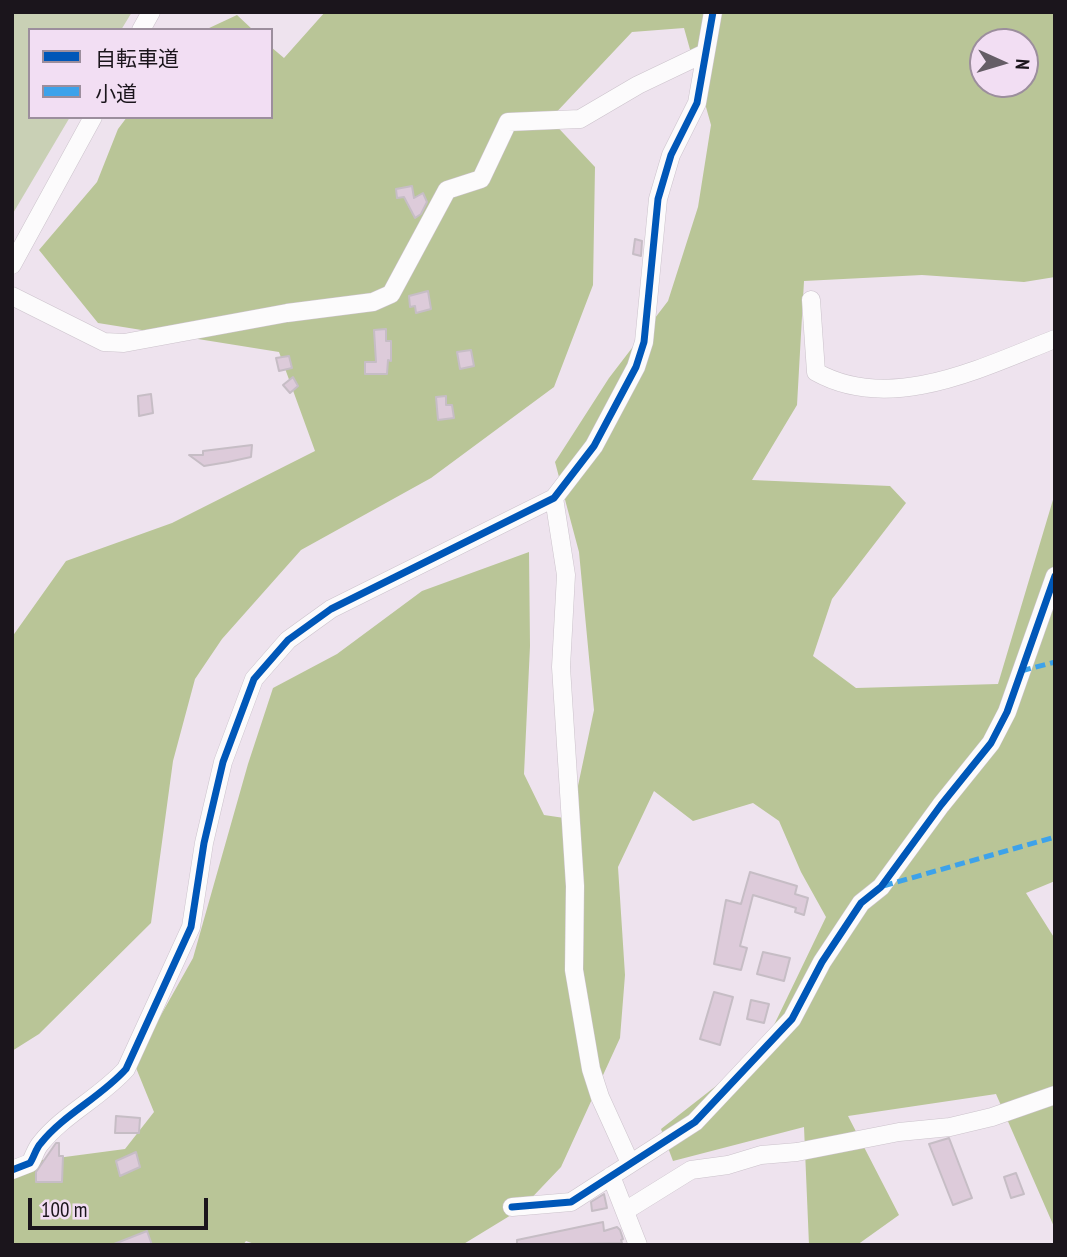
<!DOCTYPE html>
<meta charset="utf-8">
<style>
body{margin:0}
#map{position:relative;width:1067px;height:1257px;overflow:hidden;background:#eee3ee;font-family:"PT Sans Narrow","Noto Sans JP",sans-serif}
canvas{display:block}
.frame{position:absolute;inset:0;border:14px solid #1b151c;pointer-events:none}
.legend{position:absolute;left:28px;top:28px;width:245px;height:91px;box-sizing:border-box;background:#f2def3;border:2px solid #9c8e9d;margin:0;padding:9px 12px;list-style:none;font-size:21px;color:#1b151c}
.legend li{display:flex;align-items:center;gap:14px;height:35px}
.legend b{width:35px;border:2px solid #9c8e9d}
.north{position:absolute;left:969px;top:28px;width:70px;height:70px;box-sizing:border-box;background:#f2def3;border:2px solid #9c8e9d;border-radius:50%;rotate:94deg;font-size:19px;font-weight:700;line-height:28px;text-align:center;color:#1b151c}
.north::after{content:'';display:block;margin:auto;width:24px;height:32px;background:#655d66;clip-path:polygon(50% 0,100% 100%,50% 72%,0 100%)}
.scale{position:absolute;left:28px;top:1198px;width:180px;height:32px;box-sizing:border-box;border:4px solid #1b151c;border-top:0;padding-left:9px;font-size:21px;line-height:24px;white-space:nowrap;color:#1b151c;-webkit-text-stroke:5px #f2def3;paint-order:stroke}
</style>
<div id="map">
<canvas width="1067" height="1257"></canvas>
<div class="frame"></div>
<ul class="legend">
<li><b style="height:9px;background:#0057b8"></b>自転車道</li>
<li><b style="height:9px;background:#3da2ea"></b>小道</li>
</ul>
<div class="north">N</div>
<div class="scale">100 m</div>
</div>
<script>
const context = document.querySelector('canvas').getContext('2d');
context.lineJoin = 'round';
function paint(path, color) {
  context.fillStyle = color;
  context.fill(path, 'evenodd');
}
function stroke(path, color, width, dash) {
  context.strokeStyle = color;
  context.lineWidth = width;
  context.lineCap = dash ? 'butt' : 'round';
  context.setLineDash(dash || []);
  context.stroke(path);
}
paint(new Path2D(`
 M12,12H132L121,30H30V117H70L12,215Z`), '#c9d0b5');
paint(new Path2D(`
 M325,12H1055V277L1024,282L922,275L804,281L797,405L752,480L890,486L906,503L832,599L813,656L856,688L998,684L1055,493V881L1026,893L1055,939V1229L996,1094L848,1116L899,1215L857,1245H809L804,1127L673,1161L661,1129L762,1050L826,917L801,872L779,821L753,803L693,821L654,791L618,867L625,975L620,1038L561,1167L521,1209L462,1245H257L246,1241L243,1245H12V1173L42,1160L125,1149L154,1112L134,1063L193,958L248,764L273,688L337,654L422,591L529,552L530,646L524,774L544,815L571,819L594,710L579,552L555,462L609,378L668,301L698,207L711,125L684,28L632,32L550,119L595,167L593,285L554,387L431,478L301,550L222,639L195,679L173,761L151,923L39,1034L12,1051V637L66,561L172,523L315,451L279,352L98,323L39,250L97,182L118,129L127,117H271V47L284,58ZM983,42H1025V84H983Z
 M237,15L253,30H206L207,29Z`), '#b9c597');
const building = new Path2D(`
 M412,186L414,198L423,193L427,202L421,214L415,218L404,197L397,198L396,189Z
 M635,239L642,241L641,256L633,254Z
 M428,291L431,309L416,313L415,306L410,307L409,296Z
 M386,329V341H391V361L388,360L387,374H365V362H376L374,330Z
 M471,350L474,366L460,369L457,352Z
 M289,356L292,368L279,371L276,358Z
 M293,377L298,386L290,393L283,385Z
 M151,394L153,413L139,416L138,396Z
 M446,396V405H452L454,418L438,420L436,397Z
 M252,445L251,457L228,462L204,466L189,455H203V451Z
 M750,872L797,886L795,894L808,898L804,915L795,912L796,908L753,895L740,946L747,948L741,970L714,964L726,900L741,904Z
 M763,952L790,958L784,981L757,974Z
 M714,992L733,997L720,1045L700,1039Z
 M751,1000L769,1004L764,1023L747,1019Z
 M116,1116L140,1118L139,1133H115Z
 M949,1138L972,1198L953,1205L929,1144Z
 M56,1143H59V1156H63L62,1182H36V1172Z
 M136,1152L140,1167L120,1176L116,1161Z
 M1016,1173L1024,1194L1011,1198L1004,1177Z
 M604,1194L607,1208L592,1211L591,1202Z
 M603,1222L604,1231L617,1227L620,1230L623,1239L621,1240L622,1243L517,1245V1240Z
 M147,1231L152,1245H114V1244Z`);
paint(building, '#ddcbda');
stroke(building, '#c6bdc5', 2);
const minor = new Path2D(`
 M141,30L151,12
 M12,265L93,117
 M12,296L104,342L124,343L287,313L373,302L391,294L447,190L481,179L508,122L580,119L638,85L705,53
 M811,300L816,372C891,414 983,367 1055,339
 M554,498L566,575L561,667L575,886L574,970L591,1069L600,1097L630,1163
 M12,1170L30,1163C34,1157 36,1148 41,1143C63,1115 101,1097 126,1069L191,927L204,843L223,762L254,679L288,640L331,609L554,498L594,446L636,367L644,342L658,199L671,155L697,103L713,12
 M611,1176L638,1245
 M512,1207L571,1202L695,1122L792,1019L822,962L861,903L881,887L941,805L991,743L1007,712L1055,576
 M625,1211L691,1170L728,1165L761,1155L797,1152L899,1132L950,1127L992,1117L1055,1095`);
stroke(minor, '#cbc2cb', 19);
stroke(minor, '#fcfbfc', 18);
stroke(new Path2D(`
 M1021,671L1055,662
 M883,886L1055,837`), '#3da2ea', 5, [10, 5]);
stroke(new Path2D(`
 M12,1170L30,1163C34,1157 36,1148 41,1143C63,1115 101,1097 126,1069L191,927L204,843L223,762L254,679L288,640L331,609L554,498L594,446L636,367L644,342L658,199L671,155L697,103L713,12
 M512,1207L571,1202L695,1122L792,1019L822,962L861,903L881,887L941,805L991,743L1007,712L1055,576`), '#0057b8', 7);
</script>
